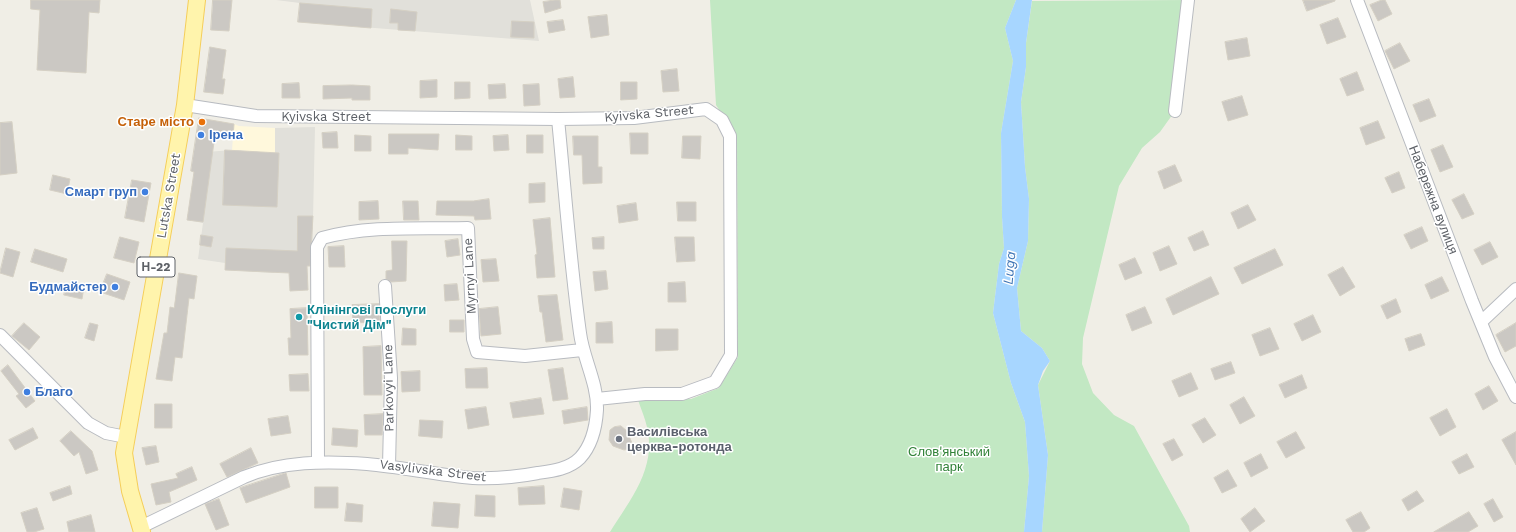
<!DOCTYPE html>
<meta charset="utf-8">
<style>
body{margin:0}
canvas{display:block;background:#f0eee6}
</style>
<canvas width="1516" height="532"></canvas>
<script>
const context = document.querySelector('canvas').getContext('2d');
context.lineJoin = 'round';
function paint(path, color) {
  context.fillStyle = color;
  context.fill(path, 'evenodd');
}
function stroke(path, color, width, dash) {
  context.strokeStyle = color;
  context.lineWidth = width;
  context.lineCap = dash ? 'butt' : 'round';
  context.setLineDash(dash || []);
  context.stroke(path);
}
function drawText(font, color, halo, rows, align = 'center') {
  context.font = font + ' "Work Sans",sans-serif';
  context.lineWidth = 3;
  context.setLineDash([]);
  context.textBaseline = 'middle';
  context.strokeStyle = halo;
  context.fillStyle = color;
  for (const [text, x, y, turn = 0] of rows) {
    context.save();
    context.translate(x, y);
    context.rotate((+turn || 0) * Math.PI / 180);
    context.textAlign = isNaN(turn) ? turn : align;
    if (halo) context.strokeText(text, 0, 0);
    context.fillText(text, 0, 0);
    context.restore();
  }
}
paint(new Path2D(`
 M234,124L239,126L275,128V153L232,150Z`), '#fff8dc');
paint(new Path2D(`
 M276,0H530L539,41L299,22L300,3Z
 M315,127L312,266L274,265V273L225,270V263L198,259L203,223L187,220L194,172L191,171L194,153L232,150L275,153V128Z`), '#e1e0da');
paint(new Path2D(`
 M710,0H1016L1005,28L1013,61L1001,133L1002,217L1004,248L999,264L993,313L1011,383L1025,422L1029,476L1024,532H610C630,500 657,468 647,427C645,418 641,409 638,400L691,399L719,388L738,357L737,137L716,105Z
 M1188,0L1175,111L1160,132L1142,148L1119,186L1083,338L1082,364L1093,393L1114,415L1134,426L1189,526L1190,532H1042L1048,455L1038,385L1050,361L1042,348L1021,331L1017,288L1028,241L1029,199L1025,167L1021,102L1026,67V43L1032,1Z`), '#c2e8c3');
paint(new Path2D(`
 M1016,0H1032L1026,43V67L1021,102L1025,167L1029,199L1028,241L1017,288L1021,331L1042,348L1050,361L1043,371L1038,385L1048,455L1042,532H1024L1029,476L1025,422L1011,383L993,313L999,264L1004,248L1002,217L1001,133L1013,61L1005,28Z`), '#a7d6ff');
const building = new Path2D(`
 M31,0H100L99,13L89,12L86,73L37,70L40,10L31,9Z
 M213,0H232L229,31L211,30Z
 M555,0H560L561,8L545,13L543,2Z
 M1303,0H1335V1L1307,11Z
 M1382,0H1385L1392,14L1378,21L1370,5Z
 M300,3L372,9L371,28L298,22Z
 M391,9L417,12L415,31L398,30V23H390Z
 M607,15L609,35L591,38L588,17Z
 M1338,18L1346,37L1327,44L1320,25Z
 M563,20L565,30L549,33L547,22Z
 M512,21L534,22V38L511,37Z
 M1247,38L1250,56L1228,60L1225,42Z
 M1400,43L1410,61L1394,69L1385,51Z
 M210,47L226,50L222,79H225L223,94L204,92Z
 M677,69L679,91L663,92L661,71Z
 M1357,72L1364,90L1347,96L1340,79Z
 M573,77L575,97L560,98L558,79Z
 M437,80V97L420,98V81Z
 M455,82H470V98L455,99Z
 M621,82H637V99L621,100Z
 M299,83L300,98H282V84Z
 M505,84L506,98L489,99L488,85Z
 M539,84L540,105L524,106L523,85Z
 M352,85L370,86V100H352V98L323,99V86Z
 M1242,96L1248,115L1228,121L1222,102Z
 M1429,99L1436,116L1420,122L1413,105Z
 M199,118L234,124L233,137L215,135L203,222L187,220L194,172L191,171Z
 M1378,121L1385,138L1366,145L1360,128Z
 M12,122L17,173L0,175V123Z
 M337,132L338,148H323L322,133Z
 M630,133H648V154H631Z
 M389,134H439L438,150L408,148V154H389Z
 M355,135L371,136V151H355Z
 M456,135L472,136V150H456Z
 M508,135L509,150L494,151L493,136Z
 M527,135H543V153H527Z
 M573,136H598V167H602V183L583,184L582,155H574Z
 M683,136H701L700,159L682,158Z
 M1443,145L1453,167L1440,172L1431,150Z
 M225,150L279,153L277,207L223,205Z
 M1175,165L1182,181L1164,189L1158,172Z
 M1399,172L1405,188L1392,193L1385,178Z
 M53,175L70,179L67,194L50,190Z
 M132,180L151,183L144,222L125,218Z
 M545,183V202L529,203V184Z
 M1464,194L1474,214L1462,219L1452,200Z
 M489,199L491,219L475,220L474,216L436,215L437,201H473Z
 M378,201L379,219L359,220V202Z
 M403,201H418L419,220H404Z
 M677,202H696V221H678Z
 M636,203L638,220L619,223L617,206Z
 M1248,205L1256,220L1238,229L1231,213Z
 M298,216H313L310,266H307L308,290L290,291L289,273L225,270L226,248L297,251Z
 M550,218L555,277L537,278L535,255L537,254L533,220Z
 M1422,227L1428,241L1411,249L1404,235Z
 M1203,231L1209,245L1194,251L1188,238Z
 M201,235L213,237L211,247L200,245Z
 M120,237L139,242L134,263L114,258Z
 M604,237V249H593L592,238Z
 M675,237H694L695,261L677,262Z
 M458,239L460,255L447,257L445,241Z
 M392,241H407L406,281L391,282L386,279V271L392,270Z
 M1490,242L1498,257L1482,265L1474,250Z
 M344,246L345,267H329L328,247Z
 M1169,246L1177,264L1160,271L1153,253Z
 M6,248L20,252L13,277L0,273Z
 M35,249L67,259L63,272L31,262Z
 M1275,249L1283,265L1242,284L1234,268Z
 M1135,258L1142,273L1125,280L1119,265Z
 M496,259L499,281L483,282L481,260Z
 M1343,267L1355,287L1340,296L1328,275Z
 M606,271L608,289L595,291L593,272Z
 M179,273L197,276L194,299L189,298L182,358L175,357L172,381L156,379L164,333H167L170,307L174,308Z
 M107,274L130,282L124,300L100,292Z
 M1211,277L1219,294L1173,315L1166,299Z
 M1442,277L1449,291L1431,299L1425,285Z
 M685,282L686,302H668V283Z
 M67,284L84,287L82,299L64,295Z
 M457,284L459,300L445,301L444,285Z
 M557,295L563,340L546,342L542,312H540L538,296Z
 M1396,299L1401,312L1387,319L1381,306Z
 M379,304L380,322L353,323L352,305Z
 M498,307L501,334L481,336L479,309Z
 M1145,307L1152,323L1132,331L1126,315Z
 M307,308L308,355H289L288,338H291L290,309Z
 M1313,315L1321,332L1302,341L1294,324Z
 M450,320H464V332H450Z
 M612,322L613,343H596V323Z
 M24,323L40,337L29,350L12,336Z
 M90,323L98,325L94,341L85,338Z
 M1516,323V346L1505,352L1496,335Z
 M403,328L416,329V345H402Z
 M1270,328L1279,349L1260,356L1252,335Z
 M656,329H678V350L656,351Z
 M1421,334L1425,345L1409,351L1405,339Z
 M381,346L382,395H364L363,347Z
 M1231,362L1235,373L1215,380L1211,369Z
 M8,365L35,401L26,408L16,396L19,394L1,371Z
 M487,368L488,388H466L465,369Z
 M563,368L568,399L553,401L548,370Z
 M420,371V391L402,392L401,372Z
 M1191,373L1198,389L1179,397L1172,381Z
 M308,374L309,391H290L289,375Z
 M1302,375L1307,388L1285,398L1279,385Z
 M1489,386L1498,401L1483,410L1475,394Z
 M1244,397L1255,416L1240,424L1230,405Z
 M541,398L544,414L513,418L510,403Z
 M155,404H172V428H155Z
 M486,407L489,425L468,429L465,410Z
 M587,407L588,420L564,424L562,411Z
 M1447,409L1456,427L1440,436L1430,418Z
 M383,414L382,435H365L364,415Z
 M288,416L291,433L271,436L268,419Z
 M1205,418L1216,435L1203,443L1192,425Z
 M420,420L443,421L442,438L419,436Z
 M621,426L627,431L632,443L630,449L624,450L613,446L609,440L610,430L614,427Z
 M33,428L38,438L15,450L9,440Z
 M333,428L358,430L357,447L332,445Z
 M71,431L92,451L98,470L86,474L79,452L74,456L60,441Z
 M1296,432L1305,448L1286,458L1277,442Z
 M1516,432V465L1502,440Z
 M1174,439L1183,455L1172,461L1163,444Z
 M156,446L159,462L146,465L142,448Z
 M251,448L258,463L227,477L220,464Z
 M1261,454L1268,468L1251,477L1244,463Z
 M1467,454L1474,467L1459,474L1452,462Z
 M192,467L197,480L169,492L171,502L156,505L151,484L178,478L176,474Z
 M1228,470L1237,486L1222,493L1214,478Z
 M286,473L290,487L246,503L240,488Z
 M70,486L72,494L53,501L50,493Z
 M544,486L545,504L519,505L518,488Z
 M315,487H338V508H315Z
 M564,488L582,491L579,510L561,507Z
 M1417,491L1424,501L1408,511L1402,500Z
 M476,495L495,496V517L475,516Z
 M219,499L229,525L216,530L205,504Z
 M1493,499L1503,517L1494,522L1484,504Z
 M434,502L460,504L458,528L432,526Z
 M347,503L363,505L362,522L345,521Z
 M37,508L44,529L34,532H27L21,513Z
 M1255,508L1265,521L1250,532L1241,519Z
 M1361,512L1370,528L1364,532H1353L1346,520Z
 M1469,512L1478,526L1468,532H1434Z
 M91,515L95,532H69L67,522Z`);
paint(building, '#cbc8c3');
stroke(building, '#d5d0c4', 1);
const minor = new Path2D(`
 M1357,0L1472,301L1495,357L1516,397
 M185,105L256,116L558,119L634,118L706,109L722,120L730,136L731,355L715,382L682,394H645L597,399
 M1175,111L1188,0
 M385,286L391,378L389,466
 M1481,322L1516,289
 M0,335L88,423L106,433L126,437
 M318,462L317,247L322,238C369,225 420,229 468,228L473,339L477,352L525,356L582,350
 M141,527L244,477C282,461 325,461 367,464C402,467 437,475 473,478C495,479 517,477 538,473C553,471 569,469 580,458C592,445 596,427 597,410C598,384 583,358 580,333C570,262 565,190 558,119`);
const major = new Path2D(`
 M142,532L130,491L124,453L185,105L197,0`);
stroke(minor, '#b8bbc0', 14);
stroke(major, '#f5ce5a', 18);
stroke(minor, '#fff', 12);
stroke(major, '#fff4ac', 16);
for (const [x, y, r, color] of [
 [202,122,4,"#e8710a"],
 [201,135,4,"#3f7fe0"],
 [145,192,4,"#3f7fe0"],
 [115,287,4,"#3f7fe0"],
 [299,317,4,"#0f9aa8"],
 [27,392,4,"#3f7fe0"],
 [619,439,4,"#6b7280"]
]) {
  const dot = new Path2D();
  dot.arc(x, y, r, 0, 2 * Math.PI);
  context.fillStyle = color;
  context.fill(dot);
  stroke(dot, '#fff', 1.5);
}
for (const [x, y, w] of [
 [156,267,38]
]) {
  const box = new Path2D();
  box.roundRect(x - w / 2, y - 10, w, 20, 3);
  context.fillStyle = '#fff';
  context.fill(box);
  stroke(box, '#5d6167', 1);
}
drawText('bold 12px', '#5d6167', null, [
 ["Н-22",156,267]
]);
drawText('13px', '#5d6167', '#fff', [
 ["Kyivska Street",649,114,-5],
 ["Kyivska Street",326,117],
 ["Lutska Street",169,196,-80],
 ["Набережна вулиця",1433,200,69],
 ["Myrnyi Lane",470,276,-93],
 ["Parkovyi Lane",389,388,-91],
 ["Vasylivska Street",433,471,7]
]);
drawText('bold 13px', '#c56008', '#fff', [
 ["Старе місто",194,122]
], 'right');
drawText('bold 13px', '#366cbe', '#fff', [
 ["Ірена",209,135],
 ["Смарт груп",137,192,"right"],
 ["Будмайстер",107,287,"right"],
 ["Благо",35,392]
], 'left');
drawText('bold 13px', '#0d838f', '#fff', [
 ["Клінінгові послуги",307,310],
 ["\"Чистий Дім\"",307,325]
], 'left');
drawText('bold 13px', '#5b616d', '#fff', [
 ["Василівська",627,432],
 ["церква-ротонда",627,447]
], 'left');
drawText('13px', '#318238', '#fff', [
 ["Слов'янський",949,452],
 ["парк",949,467]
]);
drawText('italic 14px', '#4076b5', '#fff', [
 ["Luga",1010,268,-85]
]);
</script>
